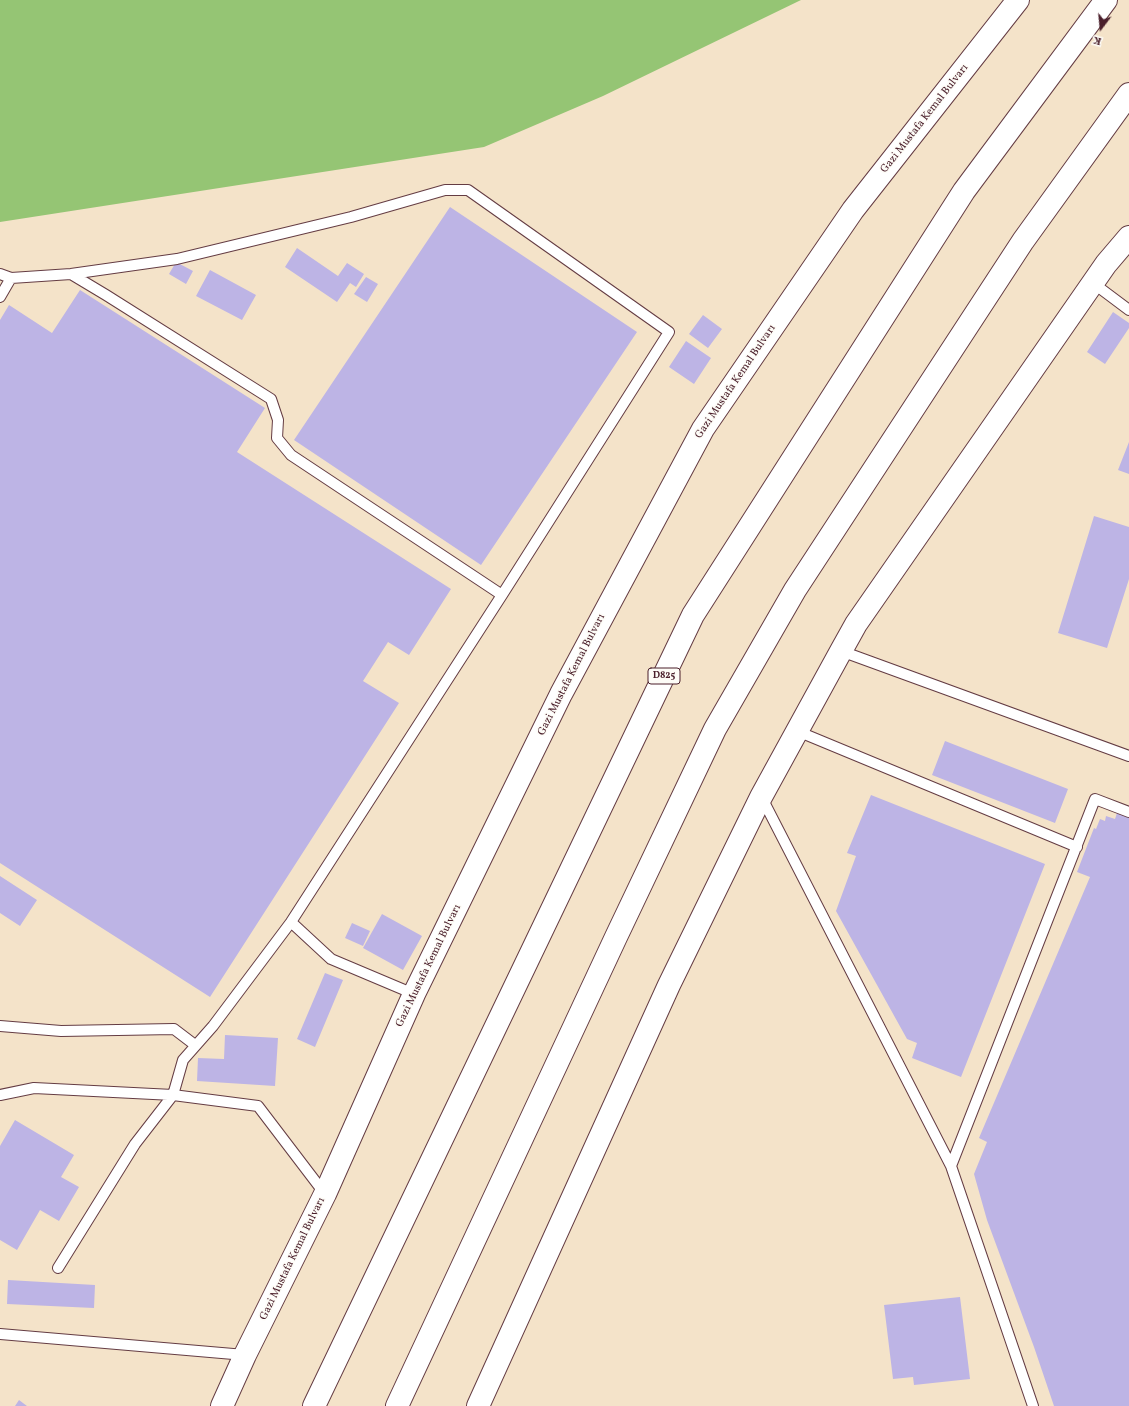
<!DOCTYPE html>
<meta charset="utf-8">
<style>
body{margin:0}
#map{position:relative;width:1129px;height:1406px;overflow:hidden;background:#f4e3c9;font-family:Vollkorn,serif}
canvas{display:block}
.north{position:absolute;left:1081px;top:8px;width:40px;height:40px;-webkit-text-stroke:3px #fdfcf7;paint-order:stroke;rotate:196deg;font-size:11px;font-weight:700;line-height:16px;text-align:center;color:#4a1f2b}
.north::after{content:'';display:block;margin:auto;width:14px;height:18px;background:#4a1f2b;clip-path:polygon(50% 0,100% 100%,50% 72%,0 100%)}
</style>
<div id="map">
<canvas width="1129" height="1406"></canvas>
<div class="north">K</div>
</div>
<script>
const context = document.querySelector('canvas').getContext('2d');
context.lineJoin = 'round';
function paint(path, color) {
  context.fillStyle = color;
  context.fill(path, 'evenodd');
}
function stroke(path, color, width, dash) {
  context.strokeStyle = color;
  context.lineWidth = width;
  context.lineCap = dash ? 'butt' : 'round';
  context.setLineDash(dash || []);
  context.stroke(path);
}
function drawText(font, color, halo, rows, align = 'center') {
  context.font = font + ' Vollkorn,serif';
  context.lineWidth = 3;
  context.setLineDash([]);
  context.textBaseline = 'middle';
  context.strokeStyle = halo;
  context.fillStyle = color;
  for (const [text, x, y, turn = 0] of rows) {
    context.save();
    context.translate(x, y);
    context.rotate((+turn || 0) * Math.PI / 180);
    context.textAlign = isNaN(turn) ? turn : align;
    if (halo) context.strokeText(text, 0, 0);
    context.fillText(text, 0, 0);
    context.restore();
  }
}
paint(new Path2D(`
 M0,0H801L603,96L484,147L0,222Z`), '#95c574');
paint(new Path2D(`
 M450,207L637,332L481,565L294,440Z
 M297,248L338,276L347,263L364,274L356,287L350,283L337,302L285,267Z
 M176,262L193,271L186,284L169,274Z
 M210,270L256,295L242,320L196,296Z
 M366,277L378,284L367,302L354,294Z
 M80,290L265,408L237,452L451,589L409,655L388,642L363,681L399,703L210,997L0,863V320L9,305L52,333Z
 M1113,312L1129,323V328L1105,364L1087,352Z
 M703,315L722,329L708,348L689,334Z
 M686,341L711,358L694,384L669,367Z
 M1129,442V474L1118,470Z
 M1094,516L1129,527V579L1107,648L1058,633Z
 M945,741L1068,789L1055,823L932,775Z
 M871,795L1045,864L961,1077L912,1058L917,1043L907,1039L836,911L856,856L847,853Z
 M1118,810L1129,814V1406H1054L1034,1347L987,1220L974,1174L987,1142L979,1138L1090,877L1077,872L1094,828L1096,829L1100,819L1105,821L1106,816L1115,819Z
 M0,876L37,900L20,926L0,913Z
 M382,914L422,936L403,970L363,948Z
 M352,923L370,931L363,946L345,938Z
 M325,973L343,980L315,1047L297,1039Z
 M225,1035L278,1038L275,1086L197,1081L198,1058L224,1059Z
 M15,1120L74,1155L61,1177L79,1187L59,1221L40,1210L17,1250L0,1240V1146Z
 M8,1280L95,1285L94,1308L7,1304Z
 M960,1297L970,1379L914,1385L913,1377L893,1379L884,1305Z
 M19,1400L27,1406H15Z`), '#bdb4e5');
const lane = new Path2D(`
 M0,274L11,278L71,274L177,259L351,217L445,190H468L669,332L502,595L291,922L213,1026L183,1060L173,1095L135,1144L58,1268
 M71,274L106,295L271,399L278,420L277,438L291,455L502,595
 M1093,283L1129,310
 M0,297L11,278
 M841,651L1129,756
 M797,731L1077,847
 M762,798L951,1166L1033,1406
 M291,922L331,959L414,994
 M0,1026L61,1031L174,1029L195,1045
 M0,1095L34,1088L173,1095L258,1106L325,1194
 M951,1166L1095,799L1129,812
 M0,1334L245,1355`);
const secondary = new Path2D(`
 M222,1406L245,1355L325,1194L414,994L561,694L703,429L853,210L1018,0
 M478,1406L669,985L761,797L841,651L856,624L1106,264L1129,237`);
const highway = new Path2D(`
 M314,1406L693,615L964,191L1106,0
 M397,1406L616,937L715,729L795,590L1023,241L1129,94`);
stroke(lane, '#643c43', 12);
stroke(secondary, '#643c43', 24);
stroke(highway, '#643c43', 24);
stroke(lane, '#fff', 10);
stroke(secondary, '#fff', 22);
stroke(highway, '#fff', 22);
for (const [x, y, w] of [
 [664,676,32]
]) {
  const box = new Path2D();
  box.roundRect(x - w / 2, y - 8, w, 16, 3);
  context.fillStyle = '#fdfcf7';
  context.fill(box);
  stroke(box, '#4a1f2b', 1);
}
drawText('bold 10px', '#4a1f2b', null, [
 ["D825",664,676]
]);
drawText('11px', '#4a1f2b', '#fdfcf7', [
 ["Gazi Mustafa Kemal Bulvarı",925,119,-52],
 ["Gazi Mustafa Kemal Bulvarı",736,382,-56],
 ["Gazi Mustafa Kemal Bulvarı",572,675,-63],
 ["Gazi Mustafa Kemal Bulvarı",429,966,-64],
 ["Gazi Mustafa Kemal Bulvarı",293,1259,-64]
]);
</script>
